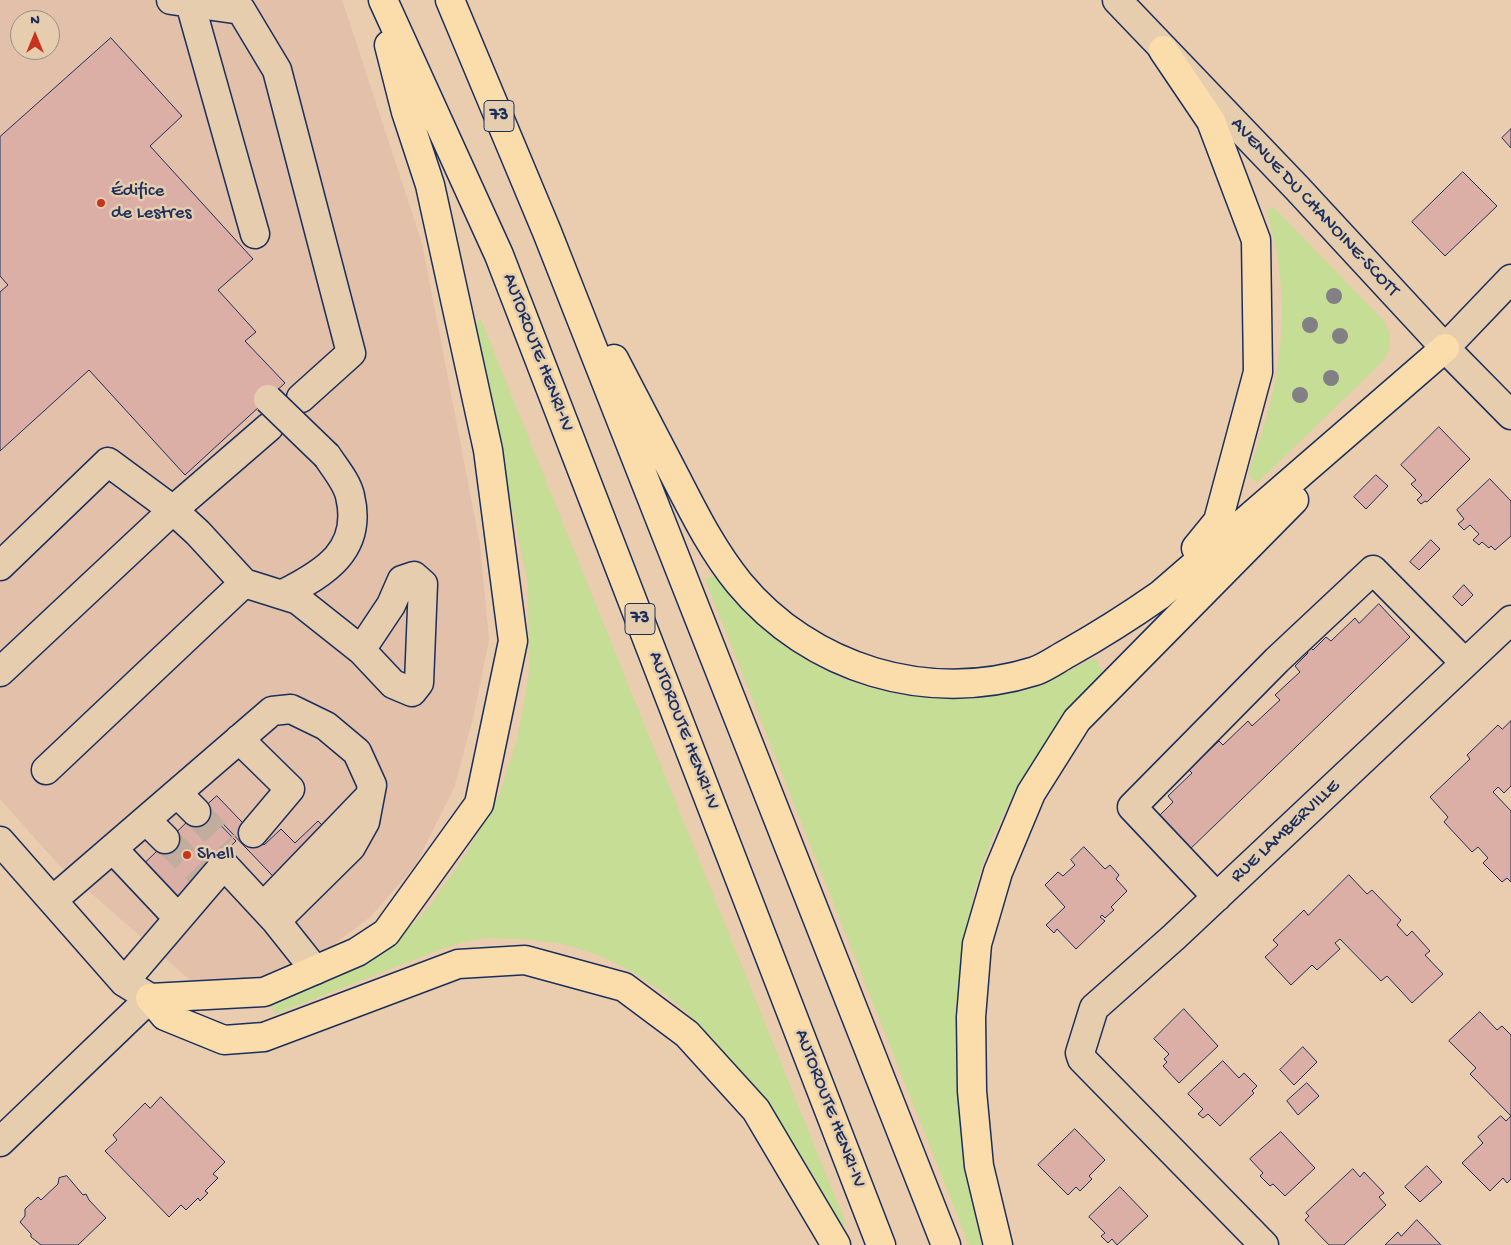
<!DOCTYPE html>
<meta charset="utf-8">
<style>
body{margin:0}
#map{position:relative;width:1511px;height:1245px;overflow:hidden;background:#eaccae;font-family:"Gochi Hand",sans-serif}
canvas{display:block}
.north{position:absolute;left:10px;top:10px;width:50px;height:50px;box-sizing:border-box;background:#e5cdad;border:1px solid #948e8d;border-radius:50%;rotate:0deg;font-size:14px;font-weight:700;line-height:20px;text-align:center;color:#1b2f5e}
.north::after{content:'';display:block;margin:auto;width:18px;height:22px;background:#c8321e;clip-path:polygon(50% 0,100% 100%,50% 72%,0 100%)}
</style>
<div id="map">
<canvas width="1511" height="1245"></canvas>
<div class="north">N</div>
</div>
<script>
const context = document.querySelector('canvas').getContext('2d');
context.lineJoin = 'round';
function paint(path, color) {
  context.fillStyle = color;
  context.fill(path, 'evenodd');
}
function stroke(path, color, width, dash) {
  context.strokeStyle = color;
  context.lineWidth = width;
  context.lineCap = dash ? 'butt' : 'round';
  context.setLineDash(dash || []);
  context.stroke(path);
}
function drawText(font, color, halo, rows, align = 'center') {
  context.font = font + ' "Gochi Hand",sans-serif';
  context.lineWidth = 5;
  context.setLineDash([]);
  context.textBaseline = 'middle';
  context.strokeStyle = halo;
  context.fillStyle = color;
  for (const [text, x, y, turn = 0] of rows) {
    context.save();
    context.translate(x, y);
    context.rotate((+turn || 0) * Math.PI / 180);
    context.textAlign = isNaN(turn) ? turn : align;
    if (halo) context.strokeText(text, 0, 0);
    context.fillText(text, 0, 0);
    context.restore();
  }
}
paint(new Path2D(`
 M0,0H342L422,243L480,545L489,640L474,714L454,788L415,866L370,917L333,945L240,985H202L190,980L58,864L0,799ZM20,20H50V50H20Z`), '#e2c0a9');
paint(new Path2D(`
 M1273,207L1384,321C1392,336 1392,350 1381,363L1257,483L1248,474C1274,403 1288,344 1279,267C1277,248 1271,229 1267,211Z
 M481,320L846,1224L839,1226C769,1102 676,941 515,939C506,939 495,937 485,938C454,942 424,956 395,967C355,983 315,998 275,1014L271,1004L361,967L393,945L429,907L466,854L500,793L518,736L529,673L528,584L473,322Z
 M716,575C806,702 960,732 1094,658L1104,672C1043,735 978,836 969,925C965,961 968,998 967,1035C966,1072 962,1114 965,1152C968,1183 976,1214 981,1245H969L705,579Z`), '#c5dd94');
const building = new Path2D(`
 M111,38L182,116L150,146L253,259L218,290L256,332L245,341L285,383L185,475L89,370L0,451V292L8,285L0,276V137Z
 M1511,129V148L1502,138Z
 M1463,172L1497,206L1445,256L1412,222Z
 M1439,427L1470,459L1427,502L1425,501L1421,504L1417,500L1422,495L1411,484L1416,480L1401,465Z
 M1376,475L1388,486L1366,509L1354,497Z
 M1490,479L1511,501V536L1495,550L1491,546L1489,548L1482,542L1479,545L1473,540L1479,534L1470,525L1464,530L1458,524L1464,519L1457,510Z
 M1431,540L1440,549L1419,570L1410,562Z
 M1464,585L1473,595L1462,606L1453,597Z
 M1379,604L1410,637L1186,853L1155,820L1173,802L1168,796L1192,773L1189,770L1202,757L1199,753L1203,750L1206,753L1219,741L1223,745L1248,721L1252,726L1280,700L1275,695L1300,672L1295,666L1308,653L1305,649L1309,646L1313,650L1326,637L1331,641L1355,618L1359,623Z
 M1511,721V786L1504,793L1498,787L1493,792L1511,811V882L1507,878L1502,882L1483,863L1488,858L1478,847L1472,852L1444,822L1448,817L1430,797L1470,759L1467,755L1498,725L1502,729Z
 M217,796L264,845L281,829L295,843L318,821L341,844L289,893L206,806Z
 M203,807L236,841L172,902L139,869Z
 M1084,847L1105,869L1110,865L1119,875L1116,879L1127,891L1111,907L1114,910L1105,918L1102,915L1100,917L1105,921L1076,949L1057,929L1054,933L1046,925L1065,907L1045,885L1058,872L1063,876L1075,865L1071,860Z
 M1349,875L1367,894L1372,890L1401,920L1397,925L1407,936L1412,931L1430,951L1425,955L1443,974L1412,1003L1387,976L1381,981L1340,939L1335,943L1340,949L1317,970L1312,965L1291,985L1265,957L1278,945L1273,940L1304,910L1308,915Z
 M1184,1009L1218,1046L1179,1083L1163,1066L1167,1062L1164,1059L1169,1054L1154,1039Z
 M1480,1012L1497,1030L1502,1026L1511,1035V1116L1470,1074L1476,1068L1449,1041Z
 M1303,1047L1317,1062L1294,1085L1280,1070Z
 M1223,1061L1239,1078L1244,1073L1257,1086L1252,1091L1254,1093L1220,1126L1208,1114L1203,1118L1198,1114L1203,1109L1188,1094Z
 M1307,1083L1319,1096L1298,1115L1287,1101Z
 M161,1097L225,1162L213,1174L218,1178L205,1191L208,1193L200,1201L198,1198L186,1210L181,1205L169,1217L105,1151L117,1140L113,1135L145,1103L150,1108Z
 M1501,1116L1506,1121L1511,1116V1179L1507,1183L1503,1178L1490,1191L1462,1163L1483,1143L1478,1137Z
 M1075,1129L1105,1160L1089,1176L1092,1179L1080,1191L1076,1187L1068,1195L1038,1165Z
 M1281,1132L1315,1168L1285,1196L1273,1184L1270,1186L1260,1176L1263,1173L1250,1159Z
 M1427,1166L1442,1182L1420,1202L1405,1187Z
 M1353,1169L1360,1177L1364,1172L1384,1193L1379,1197L1386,1205L1344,1245H1329L1305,1220L1309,1216L1306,1213Z
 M67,1176L83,1195L86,1194L89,1200L106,1218L78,1245H41L31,1237V1234L20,1222L25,1216V1209L38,1197L41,1200L58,1184L59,1178Z
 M1120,1187L1148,1216L1117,1245L1112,1239L1108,1243L1101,1236L1105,1233L1089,1217Z
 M1417,1220L1441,1245H1385L1398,1232L1401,1236Z`);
paint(building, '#dbafa5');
stroke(building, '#1b2f5e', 1);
stroke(new Path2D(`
 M196,812L226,845
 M165,839L199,872`), '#c1ad9e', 28, [28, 14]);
const minor = new Path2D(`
 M171,0L241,10L277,70L351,353L301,398
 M1117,0L1297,188L1445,348L1511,415
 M190,3L255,234
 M1445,348L1511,279
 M0,566L108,462L173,510L0,672
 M244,583L298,600L361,650L393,684L412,692L419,683L423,584L414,576L402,580L391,605L361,650
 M283,594C325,573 363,550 350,496C347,482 334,467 327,456
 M239,739L290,789L253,833
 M46,770L244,583L198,533L173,510L269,427
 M178,794L196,812
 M147,821L165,839
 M0,841L124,982L150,998L0,1142
 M113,849L178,918
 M1217,897L1132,807L1277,660L1373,570L1465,663
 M53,900L272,711L291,709L326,726L357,752L372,785L365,822L351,847L276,921L315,970
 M263,907L366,800
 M124,982L224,865L276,921
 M1264,1245L1082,1059L1080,1053L1094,1008L1174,937L1511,620`);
const highway = new Path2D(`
 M383,0L499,255L881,1245
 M450,0L547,232L946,1245
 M1163,50L1211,121L1256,240L1258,372L1218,521L1196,548
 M614,359C635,399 656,439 677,480C695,515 713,551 739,583C810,669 928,705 1035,671C1046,667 1057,659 1068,653C1100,635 1130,616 1160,595L1445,348
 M150,998L264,992L357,952L386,933L479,804L513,641L488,450L430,185L406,112L389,45
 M150,998L165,1016L224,1040L264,1037L458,964L525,960L624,987L687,1034L756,1110L836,1245
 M998,1245L979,1166L972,1091L971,1017L977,944L998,872L1031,793L1077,720L1294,500`);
stroke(minor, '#1b2f5e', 31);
stroke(highway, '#1b2f5e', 31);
stroke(minor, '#e5cdad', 28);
stroke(highway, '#faddab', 28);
const minorBridge = new Path2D(`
 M268,399L327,456`);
stroke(minorBridge, '#1b2f5e', 31, []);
stroke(minorBridge, '#e5cdad', 28);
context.fillStyle = '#827f85';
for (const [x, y] of [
 [1334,296],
 [1310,325],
 [1340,336],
 [1331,378],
 [1300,395]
]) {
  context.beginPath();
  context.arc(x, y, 8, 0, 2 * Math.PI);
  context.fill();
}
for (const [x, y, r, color] of [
 [101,203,5,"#c8321e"],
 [187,855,5,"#c8321e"]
]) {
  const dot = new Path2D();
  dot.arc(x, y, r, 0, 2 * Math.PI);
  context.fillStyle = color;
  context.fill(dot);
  stroke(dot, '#e5cdad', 2);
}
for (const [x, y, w] of [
 [499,116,30],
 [640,619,30]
]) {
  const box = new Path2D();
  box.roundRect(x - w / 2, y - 15.5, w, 31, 4);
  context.fillStyle = '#e5cdad';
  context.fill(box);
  stroke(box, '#1b2f5e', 1);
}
drawText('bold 18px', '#1b2f5e', null, [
 ["73",499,116],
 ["73",640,619]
]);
drawText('19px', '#1b2f5e', '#e5cdad', [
 ["Édifice",111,192],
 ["de Lestres",111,214],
 ["Shell",197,855]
], 'left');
drawText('19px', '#1b2f5e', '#e5cdad', [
 ["AVENUE DU CHANOINE-SCOTT",1314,208,47],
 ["AUTOROUTE HENRI-IV",537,353,69],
 ["AUTOROUTE HENRI-IV",683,731,69],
 ["RUE LAMBERVILLE",1286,832,-43],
 ["AUTOROUTE HENRI-IV",829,1109,69]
]);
</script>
